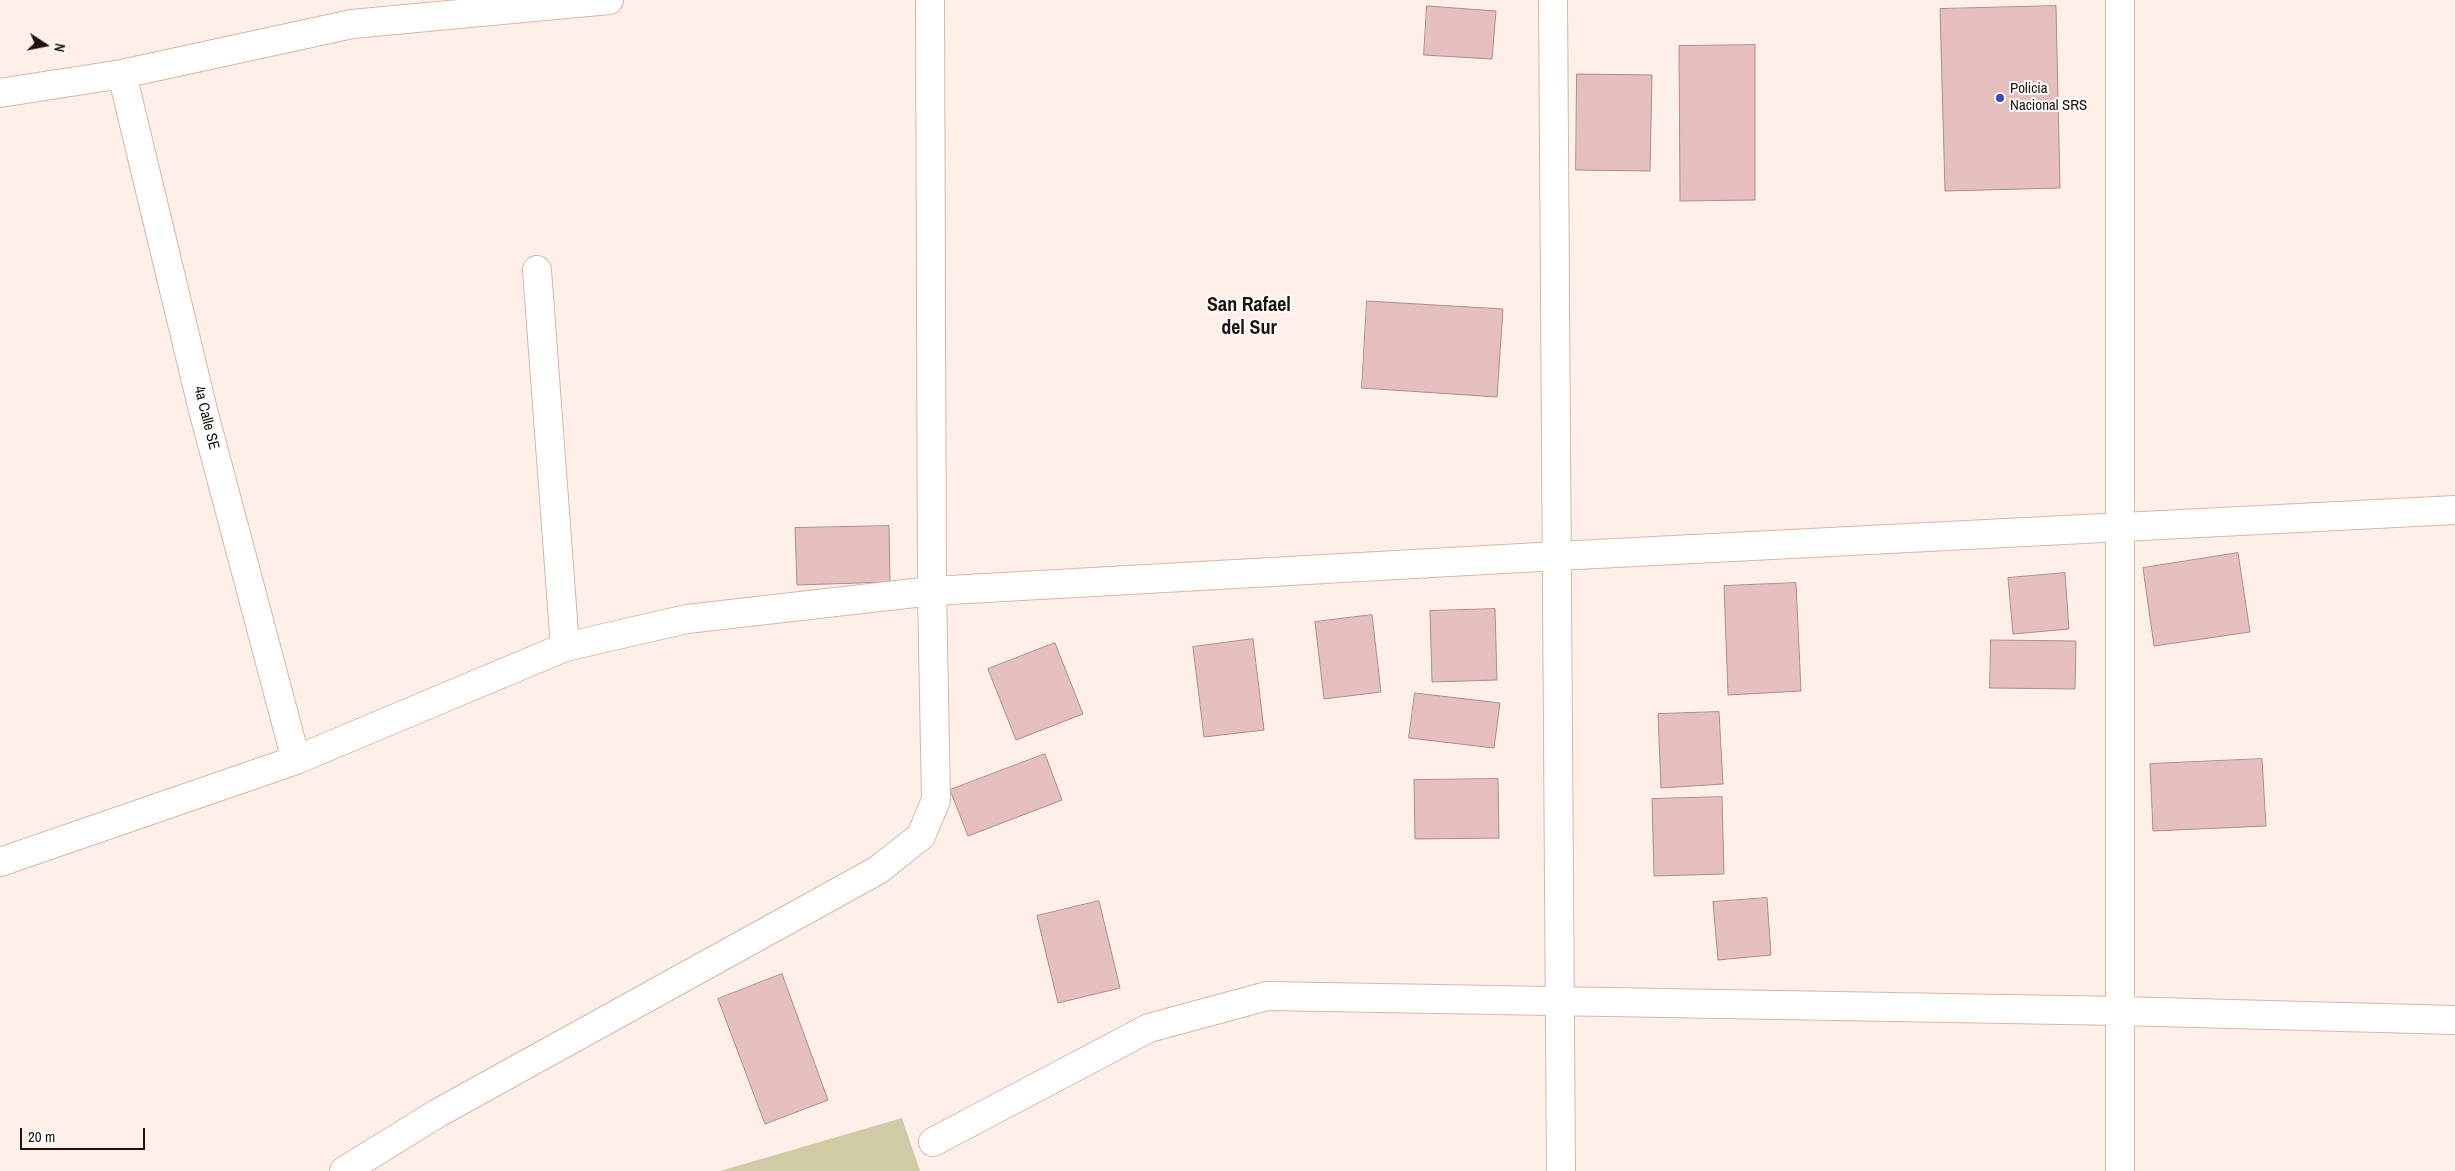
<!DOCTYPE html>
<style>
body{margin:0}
#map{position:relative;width:2455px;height:1171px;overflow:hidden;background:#fef0e9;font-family:"Archivo Narrow",sans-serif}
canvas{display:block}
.north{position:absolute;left:20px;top:20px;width:50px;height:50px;-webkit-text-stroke:4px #fff;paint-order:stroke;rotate:101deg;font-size:14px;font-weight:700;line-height:20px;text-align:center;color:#1d120c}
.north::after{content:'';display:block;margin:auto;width:18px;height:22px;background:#1d120c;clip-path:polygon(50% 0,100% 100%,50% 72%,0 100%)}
.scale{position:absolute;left:20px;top:1128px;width:125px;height:22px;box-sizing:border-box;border:2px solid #1d120c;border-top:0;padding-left:6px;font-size:15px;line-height:18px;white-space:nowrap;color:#1d120c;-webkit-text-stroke:4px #fff;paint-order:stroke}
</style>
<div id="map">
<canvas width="2455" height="1171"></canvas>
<div class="north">N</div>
<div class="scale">20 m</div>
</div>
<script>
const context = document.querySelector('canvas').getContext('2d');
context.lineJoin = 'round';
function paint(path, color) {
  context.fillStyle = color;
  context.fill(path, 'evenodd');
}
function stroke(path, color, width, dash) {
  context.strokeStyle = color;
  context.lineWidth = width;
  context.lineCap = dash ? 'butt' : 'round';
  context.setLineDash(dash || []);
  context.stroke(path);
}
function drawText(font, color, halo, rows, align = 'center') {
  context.font = font + ' "Archivo Narrow",sans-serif';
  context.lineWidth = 4;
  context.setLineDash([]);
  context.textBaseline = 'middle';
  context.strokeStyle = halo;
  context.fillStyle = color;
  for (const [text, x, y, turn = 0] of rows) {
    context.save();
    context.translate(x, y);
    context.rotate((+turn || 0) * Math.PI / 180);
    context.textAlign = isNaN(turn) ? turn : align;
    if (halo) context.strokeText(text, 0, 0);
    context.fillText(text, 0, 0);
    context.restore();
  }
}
paint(new Path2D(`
 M902,1118L920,1171H720Z`), '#cfcba5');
const building = new Path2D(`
 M1427,6L1496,11L1492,59L1424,55Z
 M2056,6L2060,188L1945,191L1940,9Z
 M1755,45V200L1680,201L1679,46Z
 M1577,74L1652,75L1650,171L1576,170Z
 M1367,301L1503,309L1497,397L1362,388Z
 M889,526L890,582L797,585L795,528Z
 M2238,553L2250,632L2154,646L2143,568Z
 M2065,573L2069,629L2013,634L2008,578Z
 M1796,583L1801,691L1728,695L1724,586Z
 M1495,609L1497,680L1432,682L1430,611Z
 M1372,615L1381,692L1324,699L1315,622Z
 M1253,639L1264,730L1204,737L1193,647Z
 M1991,640L2076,641L2075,689L1990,688Z
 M1055,643L1083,714L1016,740L988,669Z
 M1415,693L1500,703L1494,748L1409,738Z
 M1719,712L1723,784L1661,788L1658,714Z
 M1045,754L1062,800L968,836L950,790Z
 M2262,759L2266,826L2153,831L2150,764Z
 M1498,779L1499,838L1415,839L1414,780Z
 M1722,797L1724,874L1654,876L1652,799Z
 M1767,898L1771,955L1718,960L1713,902Z
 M1099,901L1120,988L1058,1003L1037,916Z
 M782,974L828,1100L765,1124L718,999Z`);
paint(building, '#e5bfbd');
stroke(building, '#b08b8a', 1);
const street = new Path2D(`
 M1553,0L1561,1171
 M2120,0V1171
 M122,74L203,410L296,760
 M0,93L122,74L352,24L609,0
 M537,270L565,647
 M0,862L296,760L565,647L687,619L932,591L1557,556L2455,510
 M933,1142L1149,1028L1267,996L2120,1011L2455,1020
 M344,1171L438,1113L878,870L921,836L936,800L932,591L930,0`);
stroke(street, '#d7b6a5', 30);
stroke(street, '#fff', 28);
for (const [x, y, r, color] of [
 [2000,98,5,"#3848bb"]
]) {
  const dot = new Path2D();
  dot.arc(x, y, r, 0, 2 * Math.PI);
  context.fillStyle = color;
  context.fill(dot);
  stroke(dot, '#fff', 2);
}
drawText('15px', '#1d120c', '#fff', [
 ["Policia",2010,89],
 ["Nacional SRS",2010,106]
], 'left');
drawText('15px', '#1d120c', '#fff', [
 ["4a Calle SE",206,418,76]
]);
drawText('bold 20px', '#1d120c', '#fff', [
 ["San Rafael",1249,306],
 ["del Sur",1249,329]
]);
</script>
